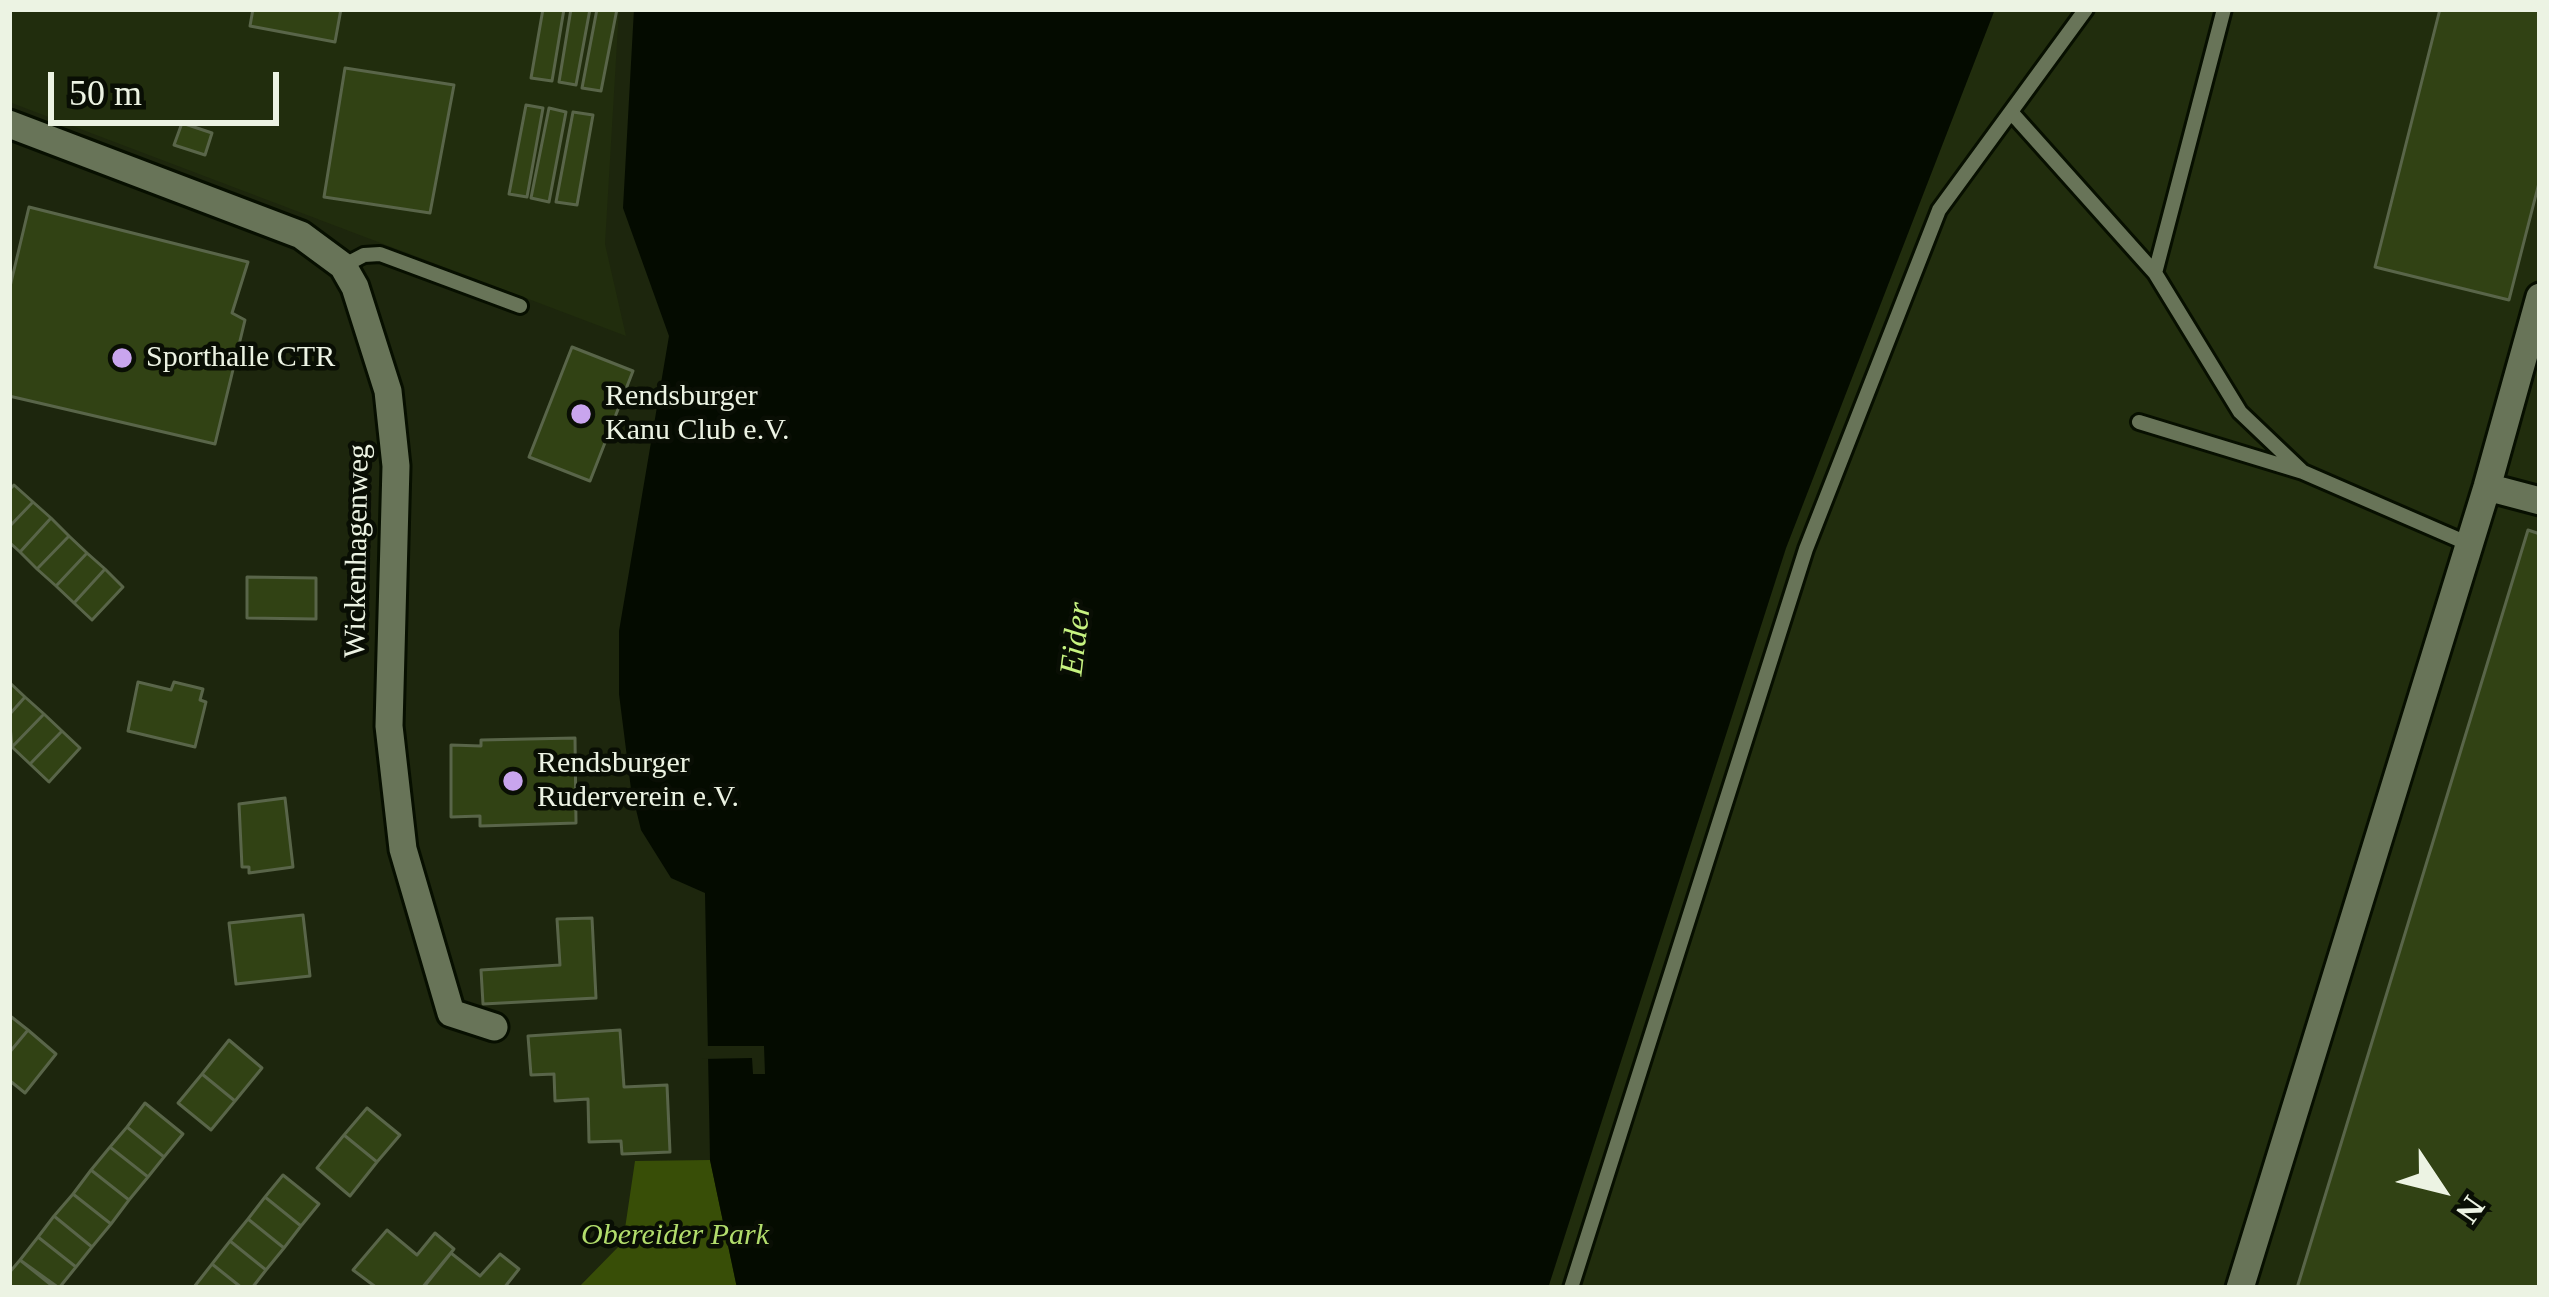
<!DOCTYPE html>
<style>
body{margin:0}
#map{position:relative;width:2549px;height:1297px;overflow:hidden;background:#1d260d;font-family:Georgia,serif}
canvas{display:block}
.frame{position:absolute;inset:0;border:12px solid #ecf3e3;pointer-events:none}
.north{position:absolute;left:2381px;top:1129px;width:120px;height:120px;-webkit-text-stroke:9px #090e04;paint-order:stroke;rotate:125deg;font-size:33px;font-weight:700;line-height:48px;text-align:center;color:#ecf3e3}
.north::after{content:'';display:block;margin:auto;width:42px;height:54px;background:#ecf3e3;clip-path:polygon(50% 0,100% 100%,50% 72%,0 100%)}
.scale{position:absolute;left:48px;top:72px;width:231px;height:54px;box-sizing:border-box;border:6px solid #ecf3e3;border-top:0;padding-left:15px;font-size:36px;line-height:42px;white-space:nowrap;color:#ecf3e3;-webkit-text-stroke:9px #090e04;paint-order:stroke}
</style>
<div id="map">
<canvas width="2549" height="1297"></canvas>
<div class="frame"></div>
<div class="north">N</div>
<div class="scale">50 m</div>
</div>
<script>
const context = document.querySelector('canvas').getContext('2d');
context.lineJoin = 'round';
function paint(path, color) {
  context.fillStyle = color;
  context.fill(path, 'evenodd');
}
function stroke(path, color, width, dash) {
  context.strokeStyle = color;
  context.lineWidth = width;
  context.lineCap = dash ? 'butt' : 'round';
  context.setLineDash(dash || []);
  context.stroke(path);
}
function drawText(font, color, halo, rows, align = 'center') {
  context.font = font + ' Georgia,serif';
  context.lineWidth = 9;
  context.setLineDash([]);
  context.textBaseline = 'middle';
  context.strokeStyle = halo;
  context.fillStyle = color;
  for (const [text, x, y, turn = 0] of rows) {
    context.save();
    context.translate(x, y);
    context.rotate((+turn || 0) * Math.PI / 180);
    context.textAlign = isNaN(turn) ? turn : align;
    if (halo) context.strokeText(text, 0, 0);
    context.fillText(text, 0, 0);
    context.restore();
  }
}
paint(new Path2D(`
 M10,9H619L605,244L626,336L9,102Z
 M1995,9H2540V1288H1548L1786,548Z`), '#212d0d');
paint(new Path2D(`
 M710,1160L737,1288H578L623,1242L635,1161Z`), '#384e07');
paint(new Path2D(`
 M634,9H1995L1786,548L1548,1288H737L710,1160L705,893L671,878L641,830L631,789L619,694V631L669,336L623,208Z`), '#040b00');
paint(new Path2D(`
 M702,1046H764L765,1074H753L752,1058L702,1059Z`), '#1d260d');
const building = new Path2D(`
 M253,9H341L335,42L250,26Z
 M543,9H564L552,81L531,78Z
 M571,9H590L576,85L559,82Z
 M597,9H617L601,91L582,88Z
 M2440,9H2540V179L2509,300L2375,267Z
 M345,68L454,85L430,213L324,197Z
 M526,105L543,108L527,197L509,194Z
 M549,108L566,112L549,202L531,198Z
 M573,112L593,115L577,205L556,202Z
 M182,123L212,133L205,155L174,145Z
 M29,207L248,262L232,313L245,320L215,444L9,396V291Z
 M572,347L633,371L590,481L529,457Z
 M14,485L33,502L9,527V490Z
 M33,502L51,518L20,552L9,542V527Z
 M51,518L69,536L37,569L20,552Z
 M2528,530L2540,534V1288H2297Z
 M69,536L87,553L56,586L37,569Z
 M87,553L105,569L74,603L56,586Z
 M105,569L123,587L92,620L74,603Z
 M247,577L316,578V619L247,618Z
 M9,682L25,697L9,715Z
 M138,682L171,690L174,682L203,689L200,700L206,702L195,747L128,731Z
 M25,697L44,714L12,747L9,715Z
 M44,714L62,731L30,764L12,747Z
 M62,731L80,748L49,782L30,764Z
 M575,738L576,823L480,826V816L451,817V745L481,746V740Z
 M285,798L293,867L249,873V867H242L239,804Z
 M303,915L310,976L236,984L229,923Z
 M592,918L596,998L483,1004L481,970L560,965L557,919Z
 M9,1015L28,1030L9,1053Z
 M28,1030L56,1054L25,1093L9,1080V1053Z
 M620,1030L624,1087L667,1085L670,1152L622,1154L621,1141L589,1142L588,1099L555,1101L554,1074L531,1075L528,1036Z
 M229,1040L262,1068L235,1101L202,1074Z
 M202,1074L235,1101L211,1130L178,1103Z
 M145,1103L183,1134L164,1157L127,1127Z
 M367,1108L400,1135L377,1162L344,1135Z
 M127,1127L164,1157L148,1177L110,1147Z
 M344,1135L377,1162L350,1196L317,1168Z
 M110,1147L148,1177L129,1200L91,1170Z
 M91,1170L129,1200L111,1224L73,1194Z
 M283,1175L319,1204L301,1226L265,1197Z
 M73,1194L111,1224L92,1247L54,1216Z
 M265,1197L301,1226L284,1248L248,1219Z
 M54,1216L92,1247L76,1267L38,1237Z
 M248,1219L284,1248L266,1270L230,1241Z
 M387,1230L417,1255L435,1233L454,1249L422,1288H377L353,1270Z
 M38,1237L76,1267L59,1288L20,1260Z
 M230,1241L266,1270L252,1288H242L212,1264Z
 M451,1253L480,1276L500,1254L519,1269L504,1288H423Z
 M20,1260L55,1288H9V1273Z
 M212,1264L242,1288L194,1287Z`);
paint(building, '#314214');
stroke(building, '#596549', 3);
const service = new Path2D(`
 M2224,9L2155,273L2240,412L2303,472
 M2011,112L2155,273
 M343,266L364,255L380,254L520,306
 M2139,422L2303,472L2469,544
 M1571,1288L1806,549L1939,210L2086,9`);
const minor = new Path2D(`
 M9,124L301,235L343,266L355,287L388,391L396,466L389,726L403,849L451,1013L494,1027
 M2487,487L2540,501
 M2240,1288L2487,487L2540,297`);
stroke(service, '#070f00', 20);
stroke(minor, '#070f00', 33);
stroke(service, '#687458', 14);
stroke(minor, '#687458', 27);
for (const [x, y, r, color] of [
 [122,358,12,"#c9a5ee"],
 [581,414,12,"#c9a5ee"],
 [513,781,12,"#c9a5ee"]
]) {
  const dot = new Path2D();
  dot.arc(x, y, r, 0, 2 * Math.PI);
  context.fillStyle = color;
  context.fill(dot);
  stroke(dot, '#090e04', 4.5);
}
drawText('30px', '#ecf3e3', '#090e04', [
 ["Sporthalle CTR",146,358],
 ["Rendsburger",605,397],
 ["Kanu Club e.V.",605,431],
 ["Rendsburger",537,764],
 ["Ruderverein e.V.",537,798]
], 'left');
drawText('30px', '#ecf3e3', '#090e04', [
 ["Wickenhagenweg",358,551,-89]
]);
drawText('italic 30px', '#b2dd6c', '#090e04', [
 ["Obereider Park",675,1236]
]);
drawText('italic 33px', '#c7f381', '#090e04', [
 ["Eider",1077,639,-83]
]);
</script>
